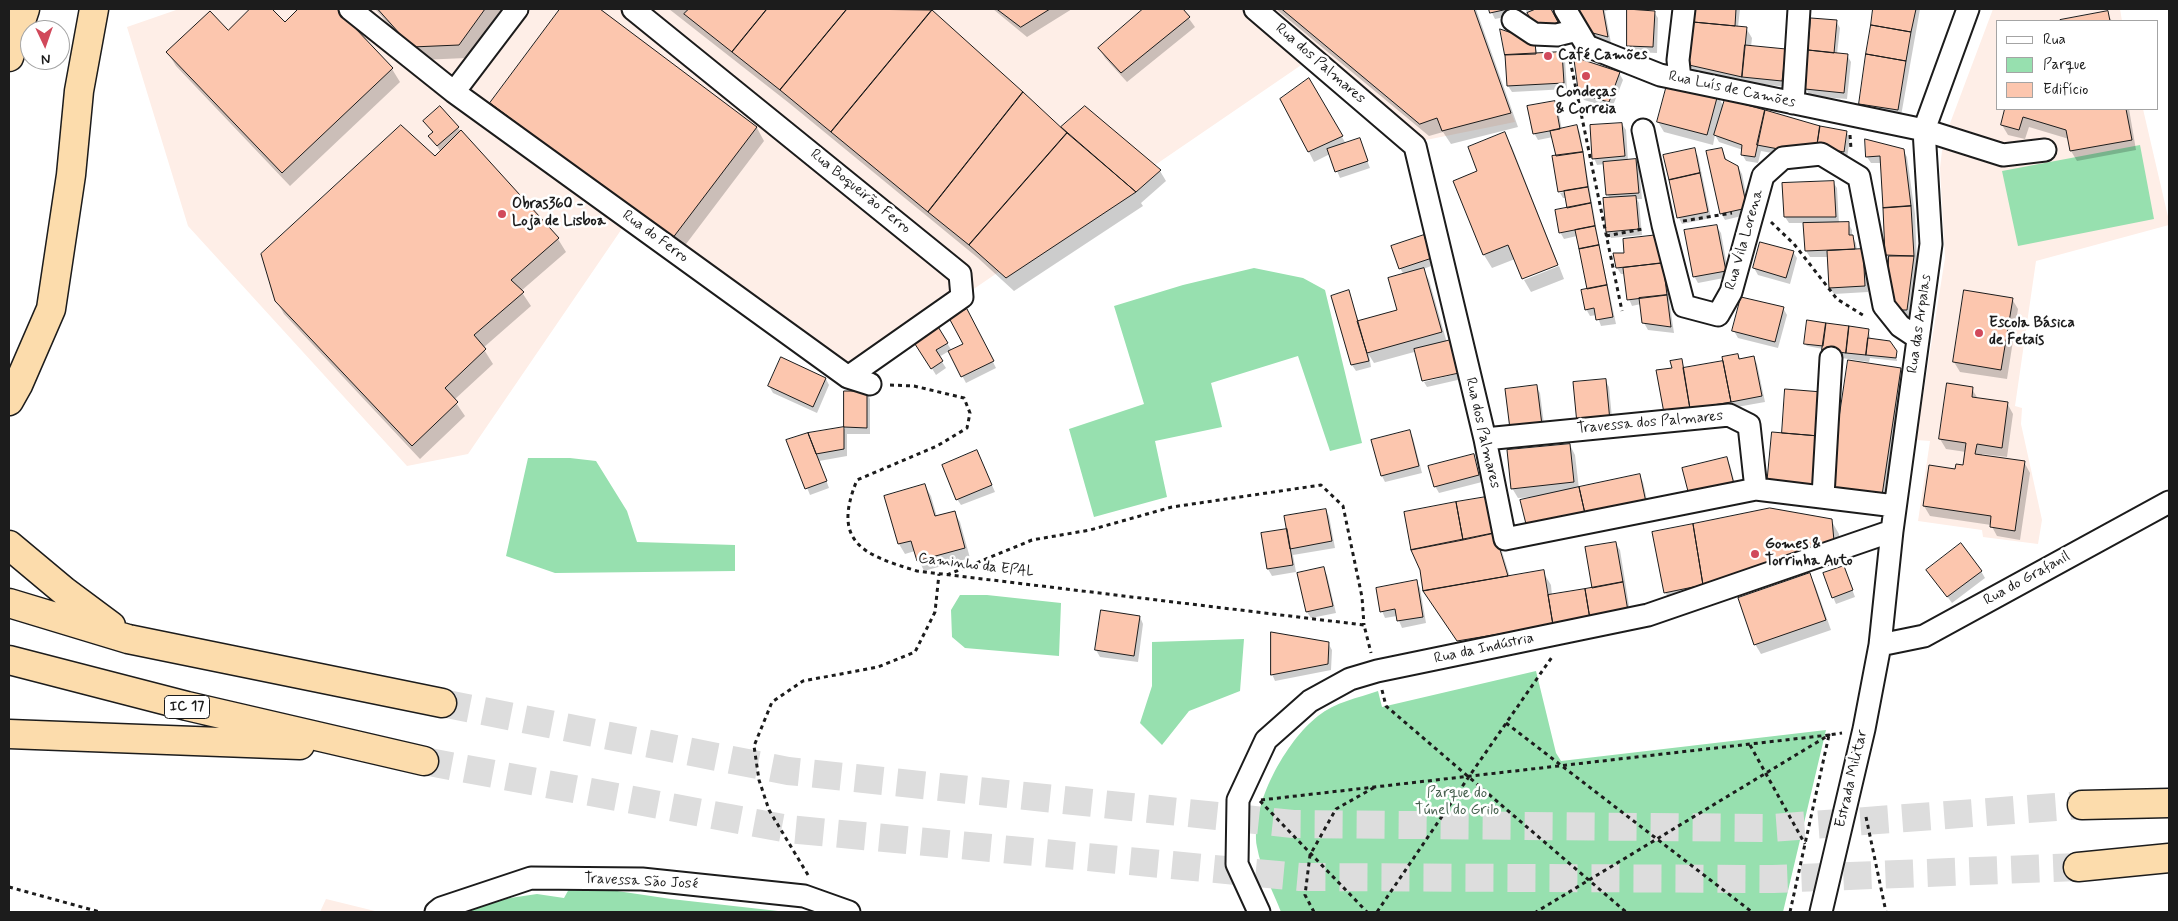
<!DOCTYPE html>
<meta charset="utf-8">
<style>
body{margin:0}
#map{position:relative;width:2178px;height:921px;overflow:hidden;background:#fff;font-family:Mynerve,sans-serif}
canvas{display:block}
.frame{position:absolute;inset:0;border:10px solid #1c1c1c;pointer-events:none}
.legend{position:absolute;left:1996px;top:20px;width:162px;height:90px;box-sizing:border-box;background:#fff;border:1px solid #a4a4a4;margin:0;padding:6px 9px;list-style:none;font-size:15px;color:#1c1c1c}
.legend li{display:flex;align-items:center;gap:10px;height:25px}
.legend b{width:25px;border:1px solid #a4a4a4}
.north{position:absolute;left:20px;top:20px;width:50px;height:50px;box-sizing:border-box;background:#fff;border:1px solid #a4a4a4;border-radius:50%;rotate:177deg;font-size:14px;font-weight:700;line-height:20px;text-align:center;color:#1c1c1c}
.north::after{content:'';display:block;margin:auto;width:18px;height:22px;background:#d1495b;clip-path:polygon(50% 0,100% 100%,50% 72%,0 100%)}
</style>
<div id="map">
<canvas width="2178" height="921"></canvas>
<div class="frame"></div>
<ul class="legend">
<li><b style="height:6px;background:#fff"></b>Rua</li>
<li><b style="height:14px;background:#97e0af"></b>Parque</li>
<li><b style="height:14px;background:#fcc6ae"></b>Edifício</li>
</ul>
<div class="north">N</div>
</div>
<script>
const context = document.querySelector('canvas').getContext('2d');
context.lineJoin = 'round';
function paint(path, color) {
  context.fillStyle = color;
  context.fill(path, 'evenodd');
}
function stroke(path, color, width, dash) {
  context.strokeStyle = color;
  context.lineWidth = width;
  context.lineCap = dash ? 'butt' : 'round';
  context.setLineDash(dash || []);
  context.stroke(path);
}
function drawText(font, color, halo, rows, align = 'center') {
  context.font = font + ' Mynerve,sans-serif';
  context.lineWidth = 5;
  context.setLineDash([]);
  context.textBaseline = 'middle';
  context.strokeStyle = halo;
  context.fillStyle = color;
  for (const [text, x, y, turn = 0] of rows) {
    context.save();
    context.translate(x, y);
    context.rotate((+turn || 0) * Math.PI / 180);
    context.textAlign = isNaN(turn) ? turn : align;
    if (halo) context.strokeText(text, 0, 0);
    context.fillText(text, 0, 0);
    context.restore();
  }
}
paint(new Path2D(`
 M179,9H1469L1515,122L1426,140L1313,57L962,297L831,373L634,211L468,454L407,466L188,226L127,27Z
 M1993,9H2120L2122,21H1997V109H2143L2169,221V225L2036,261L2015,406L2022,408L2021,424L2042,520L2038,544L1983,537L1982,530L1918,521L1930,441L1916,440L1945,258L1940,168L1943,142Z
 M326,899L379,912H320Z`), '#feeee7');
paint(new Path2D(`
 M2140,145L2154,219L2018,246L2002,171Z
 M1254,268L1303,278L1325,290L1362,443L1330,451L1298,356L1211,383L1222,427L1155,441L1167,497L1094,517L1069,429L1144,404L1114,306L1183,285Z
 M528,458H570L596,461L627,511L637,542L735,545V571L555,573L506,556Z
 M960,595H987L1061,603L1059,656L965,648L952,637L951,610Z
 M1244,639L1240,691L1189,711L1162,745L1140,723L1152,686V642Z
 M1536,671L1556,753L1561,761L1826,730L1783,912H1281C1273,891 1261,870 1257,847C1250,805 1286,741 1318,716C1335,702 1358,698 1378,691L1382,707Z
 M597,888L671,899L787,912H455L510,898L537,894L564,898L569,889Z`), '#97e0af');
paint(new Path2D(`
 M251,9H270L285,24L300,9H335L392,69L400,82L290,186L176,66L168,53L228,32Z
 M375,9H504L466,58L421,60Z
 M562,9H598L757,128L764,141L680,252L499,116L491,103Z
 M669,9H929L1061,129L1085,107L1160,171L1166,181L1141,203L1143,206L1014,291L978,258L789,103Z
 M993,9H1072L1027,37Z
 M1145,9H1182L1195,27L1127,82L1105,58L1099,48Z
 M1276,9H1476L1518,127L1451,144L1443,132L1429,136Z
 M1490,9H1509L1510,16L1495,19Z
 M1525,9H1550L1560,27L1531,19Z
 M1576,9H1612L1605,11L1611,43L1594,39Z
 M1695,9H1740L1738,27L1746,28L1752,38L1751,47L1785,50L1789,57L1785,87L1696,75L1690,65Z
 M1874,9H1920L1901,116L1864,111L1860,104Z
 M1654,12L1658,18L1657,53L1632,52L1628,45Z
 M2107,13L2112,21H2061Z
 M1836,21L1840,28L1837,54L1847,55L1851,62L1847,99L1810,96L1806,89Z
 M1502,30L1534,42L1538,55L1561,54L1565,60L1567,89L1512,92L1508,86Z
 M1619,73L1623,80L1612,108L1584,100L1580,94Z
 M1309,80L1346,144L1359,140L1370,168L1340,178L1330,154L1314,162L1309,152Z
 M1717,95L1724,107L1846,132L1850,138L1847,158L1804,159L1761,151L1758,163L1746,161L1742,154L1743,150L1719,142L1715,135L1713,145L1664,132L1658,122Z
 M1554,102L1558,109L1562,130L1577,126L1580,133L1600,249L1616,324L1601,326L1597,315L1590,316L1586,309L1588,290L1577,236L1564,239L1560,232L1568,209L1566,198H1563L1560,193L1565,192V190L1553,137L1538,140L1534,133Z
 M2007,109H2129L2136,150L2077,161L2071,151L2069,139L2029,127L2025,139L2008,135L2002,125Z
 M1622,124L1626,130L1628,161H1636L1639,167L1642,199H1637L1639,203L1642,235L1611,238L1607,231L1610,199L1608,195L1605,164L1597,165L1594,158Z
 M458,128L558,239L566,252L521,291L531,306L483,348L493,364L454,400L465,416L420,459L284,314L276,300L441,152L430,136Z
 M1504,134L1512,147L1558,264L1523,277L1515,259L1492,268L1484,255L1455,181L1479,172Z
 M1722,149L1727,161L1738,167L1742,174L1750,214L1725,220L1721,213Z
 M1694,150L1698,156L1711,218L1682,224L1679,218L1665,156Z
 M1903,150L1907,157L1915,214L1917,264L1910,317L1899,316L1889,278L1890,261L1887,255L1882,163H1871L1867,157Z
 M1833,182L1837,188L1839,224L1848,223L1852,230V236L1856,243L1857,250L1866,257L1868,292L1834,294L1830,288L1829,257H1810L1806,251L1804,223H1789L1785,217Z
 M1717,227L1721,233L1729,277L1698,283L1694,276Z
 M1423,237L1434,265L1423,269L1429,280L1447,343L1374,363L1369,355L1371,367L1356,371L1352,365L1333,296L1348,292L1359,322L1399,311L1404,275L1400,268Z
 M1661,243L1674,333L1648,330L1644,323L1641,304L1632,306L1629,299L1625,274H1621L1617,268L1626,254Z
 M1793,252L1797,258L1790,284L1758,275L1754,268Z
 M1559,266L1564,279L1531,292L1524,280Z
 M2012,299L2018,309L2007,379L1960,372L1954,362Z
 M1783,308L1787,315L1778,348L1738,338L1734,331Z
 M970,317L996,368L966,383L949,351L939,357L946,368L936,375L915,341L937,327L952,351L964,345Z
 M1868,330L1871,340L1896,352L1897,361L1870,358L1869,362L1828,356L1823,349L1807,346L1805,344Z
 M1738,355L1741,360L1754,358L1757,364L1765,402L1669,419L1673,369L1681,360L1685,369L1724,362Z
 M1901,369L1908,383L1889,515L1837,507Z
 M1460,373L1462,379L1427,387L1424,382Z
 M826,379L829,385L817,413L773,393L769,386Z
 M1605,380L1609,387L1613,428L1582,431Z
 M1536,386L1540,393L1545,432L1511,429Z
 M1972,389L1978,399L2007,403L2013,414L2007,457L1982,454V456L2024,462L2030,473L2020,540L1997,536L1991,525L1930,516L1924,506L1956,471L1964,467L1966,452L1946,449L1940,439Z
 M845,392H867L870,399V434H847V456L819,461L829,488L810,495L788,441L808,434L845,429Z
 M1410,432L1413,438L1422,473L1385,482L1382,476Z
 M1570,445L1575,455L1579,489L1640,476L1643,482L1650,513L1536,497L1518,498L1512,488Z
 M977,451L995,492L961,505L957,499Z
 M1473,455L1482,482L1439,493L1435,486Z
 M1726,458L1730,465L1738,495L1684,469Z
 M925,486L931,496L937,517L954,512L960,522L970,558L924,571L915,551L905,554L899,544L885,497Z
 M1326,510L1329,516L1335,548L1293,555L1296,572L1272,576L1268,569L1262,534L1288,530Z
 M1831,520L1839,534L1841,555L1671,602L1665,592Z
 M1616,544L1620,550L1631,618L1466,654L1424,591L1500,545L1510,577L1543,572L1551,585L1552,596L1593,589Z
 M1323,568L1327,575L1336,613L1311,618L1307,612Z
 M1844,568L1855,597L1836,604L1833,597Z
 M1981,571L1985,578L1952,603L1932,576Z
 M1809,575L1815,585L1831,630L1761,654L1755,644Z
 M1416,582L1420,588L1426,623L1402,628L1397,616L1385,618L1382,611Z
 M1140,617L1143,624L1138,662L1100,657L1096,650Z
 M1328,643L1332,650L1331,670L1275,681L1272,674Z`), '#0003');
const building = new Path2D(`
 M250,9H272L285,22L298,9H337L393,68L282,173L166,52L210,11L228,30Z
 M378,9H485L459,45L412,47Z
 M560,9H600L757,127L672,239L490,103Z
 M689,9H767L732,52L684,14Z
 M767,9H847L780,90L732,52Z
 M847,9L932,10L831,132L780,90Z
 M997,9H1050L1021,27Z
 M1143,9H1183L1190,17L1121,73L1098,48Z
 M1282,9H1474L1511,113L1442,131L1437,118L1420,124Z
 M1489,9H1508L1490,13Z
 M1536,9H1551L1559,24L1538,29L1527,13Z
 M1582,9H1603L1608,37L1589,32L1575,10Z
 M1627,9L1655,11L1653,47L1627,46Z
 M1694,9H1736L1735,26L1693,22Z
 M1873,9H1916L1911,32L1871,25Z
 M932,10L1023,92L928,212L831,132Z
 M2108,11L2110,21H2060V20Z
 M1811,18L1837,20L1834,53L1808,50Z
 M1693,22L1747,27L1742,77L1689,65Z
 M1871,25L1911,32L1906,61L1866,54Z
 M1500,29L1535,41L1536,54L1505,55Z
 M1745,45L1786,49L1782,81L1742,77Z
 M1808,50L1848,54L1844,93L1805,89Z
 M1562,52L1564,83L1507,86L1505,55Z
 M1866,54L1906,61L1898,110L1859,104Z
 M1574,57L1620,72L1609,102L1579,94Z
 M1309,78L1343,136L1308,152L1280,99Z
 M1668,81L1718,94L1707,135L1657,122Z
 M1023,92L1067,133L969,245L928,212Z
 M1725,99L1765,110L1755,157L1741,155L1742,145L1714,135Z
 M1555,101L1560,129L1533,134L1527,106Z
 M440,106L459,127L437,146L428,136L433,132L423,121Z
 M1085,106L1161,170L1136,192L1061,127Z
 M2005,109H2126L2132,140L2070,151L2066,130L2023,117L2019,130L2001,125Z
 M1765,110L1820,126L1816,151L1800,153L1757,145Z
 M1622,123L1625,156L1592,159L1590,125Z
 M401,125L435,156L461,130L559,238L511,280L524,292L474,335L486,349L445,388L458,402L412,446L275,301L261,254Z
 M1577,125L1583,152L1556,156L1550,131Z
 M1820,126L1847,131L1844,152L1817,147Z
 M1505,132L1558,265L1522,279L1508,245L1483,255L1453,181L1477,171L1468,147Z
 M1067,133L1136,192L1006,278L969,245Z
 M1360,138L1368,161L1335,172L1327,149Z
 M1865,139L1904,149L1911,206L1883,208L1880,156L1866,157Z
 M1695,148L1700,173L1669,180L1663,155Z
 M1722,148L1725,159L1738,166L1747,208L1720,214L1706,151Z
 M1583,152L1588,187L1558,192L1552,156Z
 M1636,159L1639,193L1606,195L1603,162Z
 M1700,173L1708,212L1677,218L1669,180Z
 M1834,181L1836,217H1784L1782,183Z
 M1588,187L1591,203L1567,208L1564,191Z
 M1636,196L1639,229L1606,232L1603,198Z
 M1591,203L1595,226L1559,233L1555,210Z
 M1911,206L1914,256L1885,255L1883,208Z
 M1849,222V235H1853L1855,249L1805,251L1803,223Z
 M1717,225L1726,271L1693,277L1684,230Z
 M1595,226L1599,245L1579,249L1575,230Z
 M1424,235L1432,258L1399,269L1391,246Z
 M1658,235L1663,263L1616,268L1613,253H1624L1623,239Z
 M1760,242L1794,251L1786,278L1753,268Z
 M1599,245L1607,285L1587,289L1579,249Z
 M1863,249L1865,286L1829,288L1827,251Z
 M1889,256H1914L1907,310H1894L1888,277Z
 M1663,263L1667,295L1627,300L1623,268Z
 M1424,268L1442,332L1367,353L1357,321L1397,310L1388,278Z
 M1607,285L1613,317L1596,320L1594,308L1585,310L1581,290Z
 M1349,290L1369,361L1351,365L1331,296Z
 M1964,290L2013,298L2001,370L1953,362Z
 M1667,295L1671,327L1642,323L1639,298Z
 M1741,297L1784,307L1775,342L1732,331Z
 M967,309L994,361L961,377L948,351L963,344L949,318Z
 M1807,320L1826,323L1823,346L1804,344Z
 M1826,323L1849,326L1846,353L1822,350Z
 M937,325L948,343L936,350L943,361L931,369L913,341Z
 M1849,326L1869,329L1866,355L1846,353Z
 M1868,338L1890,341L1897,351L1896,358L1866,355Z
 M1451,340L1459,373L1422,381L1414,349Z
 M1738,354L1739,359L1754,356L1762,396L1731,402L1722,357Z
 M781,357L826,378L813,407L768,386Z
 M1682,359L1690,409L1664,413L1656,370L1672,368L1670,361Z
 M1848,360L1901,368L1881,502L1828,494Z
 M1723,361L1731,402L1690,409L1683,368Z
 M1606,379L1610,421L1577,424L1573,382Z
 M1947,383L1973,387L1972,397L2008,402L2002,448L1977,444L1975,454L2025,461L2015,531L1990,527L1991,516L1923,506L1929,465L1955,469L1956,464L1963,465L1966,443L1939,439Z
 M1537,385L1542,425L1510,429L1505,389Z
 M1785,389L1822,392L1819,436L1782,433Z
 M844,391H867V428L844,427Z
 M844,427V449L816,454L808,433Z
 M1410,430L1419,466L1381,476L1371,440Z
 M1772,432L1819,436L1814,489L1767,485Z
 M808,433L827,481L805,489L786,440Z
 M1570,444L1574,482L1511,489L1507,450Z
 M977,450L992,485L956,500L942,465Z
 M1474,454L1479,475L1434,487L1428,466Z
 M1727,457L1735,488L1690,499L1682,468Z
 M1640,474L1647,507L1586,518L1579,487Z
 M925,484L935,516L955,511L965,548L917,561L911,541L898,544L884,496Z
 M1579,487L1586,518L1528,532L1520,500Z
 M1486,497L1495,533L1463,540L1456,502Z
 M1456,502L1463,540L1411,550L1404,512Z
 M1770,508L1832,519L1834,541L1703,585L1693,524Z
 M1326,509L1332,541L1290,549L1284,516Z
 M1693,524L1703,585L1664,593L1652,532Z
 M1287,529L1293,565L1267,569L1261,533Z
 M1495,533L1508,576L1423,591L1420,570L1411,550Z
 M1616,542L1623,582L1592,588L1585,547Z
 M1961,543L1982,571L1947,597L1926,570Z
 M1844,566L1853,590L1832,598L1823,573Z
 M1324,567L1333,606L1306,612L1297,573Z
 M1544,570L1553,625L1457,641L1423,591Z
 M1810,573L1826,620L1754,645L1738,598Z
 M1417,580L1423,617L1397,621L1395,609L1380,612L1376,588Z
 M1623,582L1628,611L1590,619L1585,589Z
 M1585,589L1590,619L1553,625L1548,595Z
 M1101,610L1140,616L1134,656L1095,650Z
 M1271,632L1329,642L1328,664L1271,675Z`);
paint(building, '#fcc6ae');
stroke(building, '#1c1c1c', 1);
stroke(new Path2D(`
 M442,703L788,771L1293,824L1771,828L2082,805
 M424,761L788,829L1300,877L1773,879L2078,867`), '#ddd', 28, [28, 14]);
const minor = new Path2D(`
 M350,9L454,92L848,377L870,384
 M633,9L960,274L962,297L848,377
 M1255,9L1415,146L1485,439L1505,539L1756,489L1895,506
 M1565,9L1587,46L1660,75L1924,130L2003,155L2045,150
 M1513,20L1534,34L1557,35L1577,30
 M1680,79L1678,60L1684,9
 M454,92L517,9
 M1793,103L1799,9
 M1643,130L1663,225L1684,306L1718,315L1731,292L1763,176L1783,158L1821,154L1859,177L1884,306L1900,326L1918,338
 M1485,439L1729,415L1749,425L1756,489
 M1823,496L1831,358
 M1880,645L1924,636L2169,502
 M436,912L441,908L531,878L642,879L804,896L849,912
 M1259,912L1237,864L1238,800L1266,740L1310,701L1350,679L1377,671L1648,615L1892,531
 M1821,912L1864,729L1880,645L1892,531L1931,244L1924,130L1968,9`);
const highway = new Path2D(`
 M9,57L25,9
 M9,401L18,385L51,309L71,175L79,91L94,9
 M9,545L64,591L111,626
 M9,603L128,639L442,703
 M9,660L187,706L424,761
 M9,734L300,745
 M2082,805L2169,803
 M2078,867L2169,858`);
stroke(minor, '#1c1c1c', 25);
stroke(highway, '#1c1c1c', 31);
stroke(new Path2D(`
 M1570,60L1622,311
 M1850,135L1851,149
 M1683,221L1732,213
 M1771,222L1794,244L1837,299L1866,317
 M1606,236L1643,229
 M890,385L914,386L964,398L970,413L967,428L937,446L857,480C831,543 864,555 917,571L1364,625L1371,653
 M947,575L1032,540L1090,530L1172,507L1321,485L1343,506L1362,597L1364,625
 M1382,690L1386,706L1626,912
 M1506,723L1752,912
 M1750,745L1805,844
 M1261,800L1829,735L1536,912
 M1260,801L1367,912
 M1866,817L1886,912
 M808,875L769,810L759,780L754,746L772,702L803,681L878,667L915,652L935,612L939,574
 M9,887L100,912
 M1314,912L1305,895L1310,855L1336,809L1375,787
 M1377,912L1468,778L1552,657
 M1790,912L1829,735L1842,733`), '#1c1c1c', 3, [4, 4]);
stroke(minor, '#fff', 21);
stroke(highway, '#fcdcac', 28);
for (const [x, y, r, color] of [
 [1548,56,5,"#d1495b"],
 [1586,76,5,"#d1495b"],
 [502,214,5,"#d1495b"],
 [1979,333,5,"#d1495b"],
 [1755,554,5,"#d1495b"]
]) {
  const dot = new Path2D();
  dot.arc(x, y, r, 0, 2 * Math.PI);
  context.fillStyle = color;
  context.fill(dot);
  stroke(dot, '#fff', 2);
}
for (const [x, y, w] of [
 [187,707,45]
]) {
  const box = new Path2D();
  box.roundRect(x - w / 2, y - 11.5, w, 23, 4);
  context.fillStyle = '#fff';
  context.fill(box);
  stroke(box, '#1c1c1c', 1);
}
drawText('bold 14px', '#1c1c1c', null, [
 ["IC 17",187,707]
]);
drawText('bold 15px', '#1c1c1c', '#fff', [
 ["Café Camões",1558,56],
 ["Condeças",1586,93,"center"],
 ["& Correia",1586,110,"center"],
 ["Obras360 -",512,205],
 ["Loja de Lisboa",512,222],
 ["Escola Básica",1989,324],
 ["de Fetais",1989,341],
 ["Gomes &",1765,545],
 ["Torrinha Auto",1765,562]
], 'left');
drawText('15px', '#1c1c1c', '#fff', [
 ["Rua dos Palmares",1320,64,41],
 ["Rua Luís de Camões",1732,90,12],
 ["Rua Boqueirão Ferro",860,192,39],
 ["Rua do Ferro",655,237,36],
 ["Rua Vila Lorena",1745,240,-74],
 ["Rua das Arpalas",1920,324,-82],
 ["Travessa dos Palmares",1650,423,-5],
 ["Rua dos Palmares",1482,433,77],
 ["Caminho da EPAL",976,566,7],
 ["Rua do Grafanil",2027,579,-29],
 ["Rua da Indústria",1484,649,-12],
 ["Estrada Militar",1852,779,-77],
 ["Travessa São José",641,882,3]
]);
drawText('15px', '#47614f', '#fff', [
 ["Parque do",1457,794],
 ["Túnel do Grilo",1457,811]
]);
</script>
